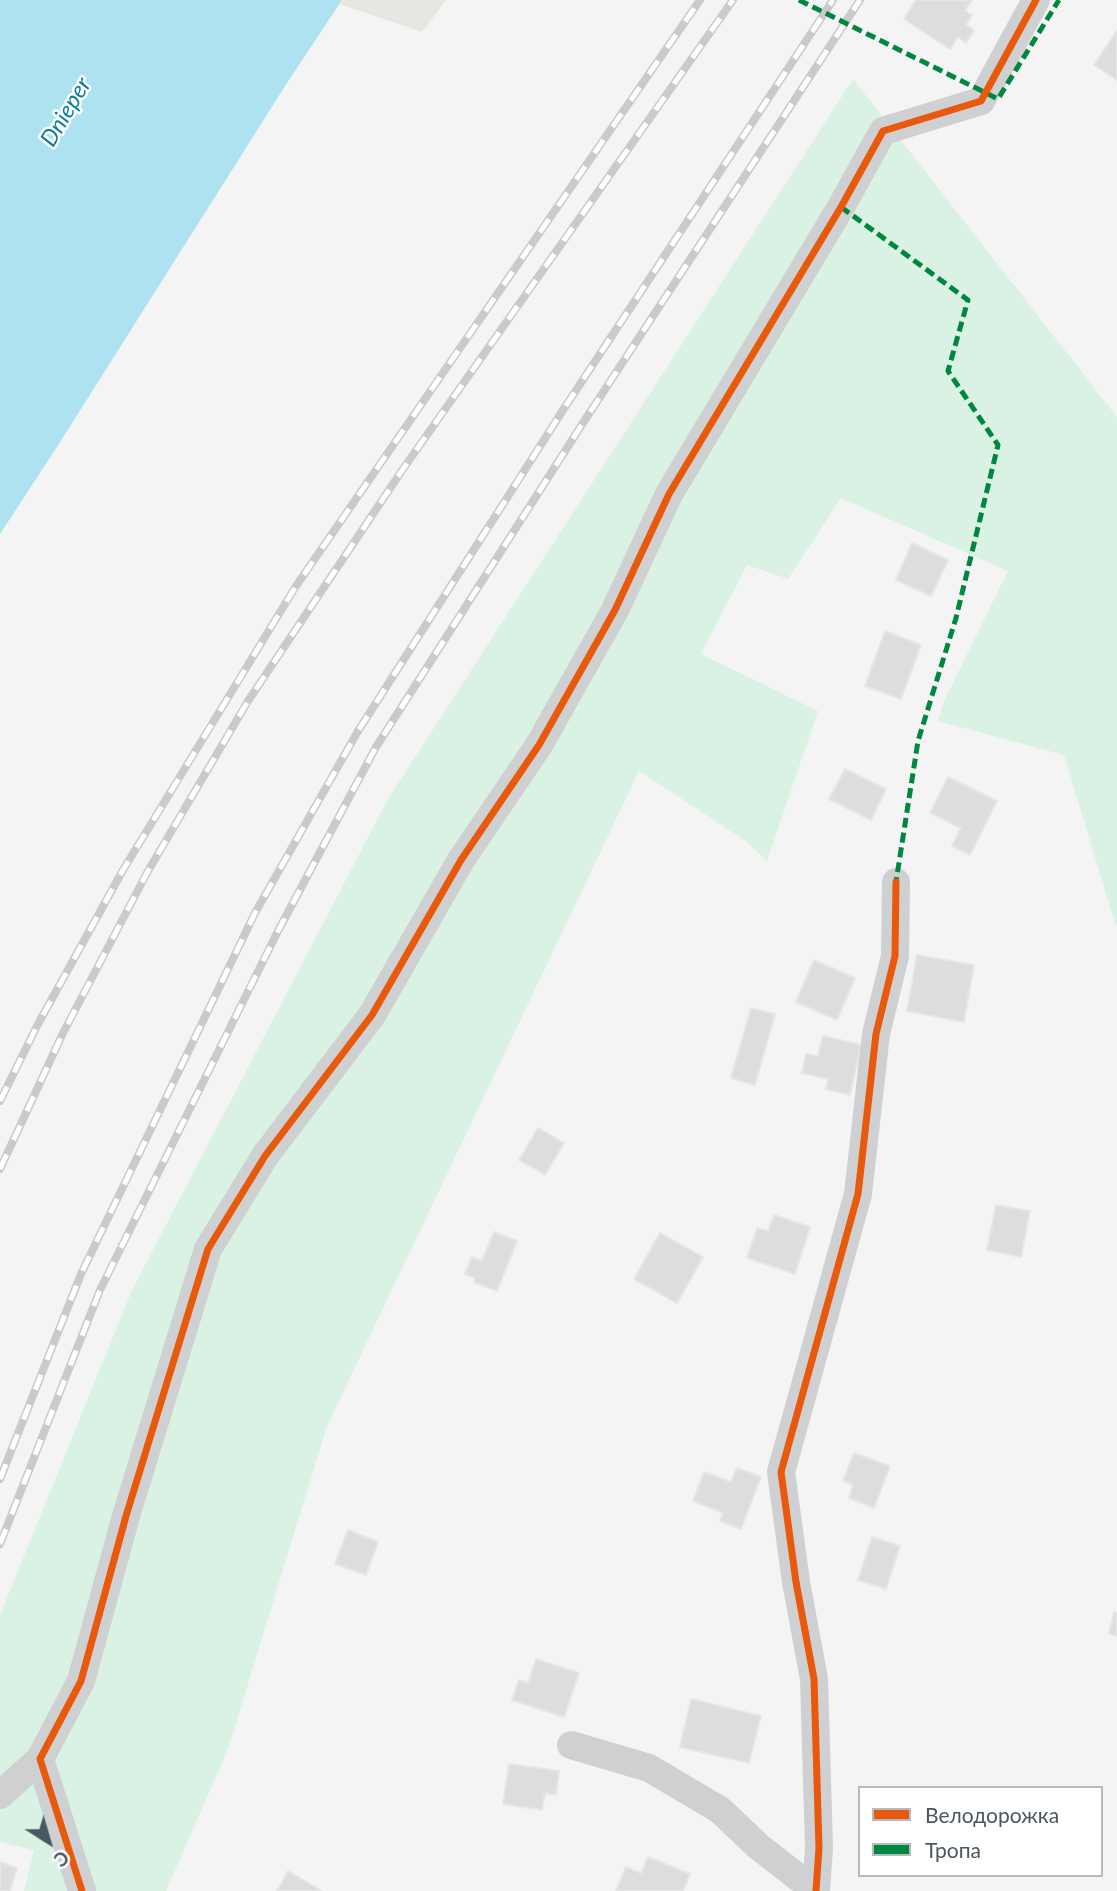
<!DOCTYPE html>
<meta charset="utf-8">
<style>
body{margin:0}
#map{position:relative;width:1117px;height:1891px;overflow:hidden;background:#f4f4f4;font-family:Lato,sans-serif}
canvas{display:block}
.legend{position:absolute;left:858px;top:1786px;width:245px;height:91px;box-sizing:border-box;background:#fff;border:2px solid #b7bbc0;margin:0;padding:9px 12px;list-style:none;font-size:21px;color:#4a5661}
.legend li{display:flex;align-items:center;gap:14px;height:35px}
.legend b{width:35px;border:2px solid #b7bbc0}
.north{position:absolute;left:14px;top:1807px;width:70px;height:70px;-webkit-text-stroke:5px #fff;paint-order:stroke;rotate:143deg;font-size:19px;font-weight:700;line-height:28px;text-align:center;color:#4a5661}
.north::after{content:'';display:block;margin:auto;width:24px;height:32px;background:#4a5661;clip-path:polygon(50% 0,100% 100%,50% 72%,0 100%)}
</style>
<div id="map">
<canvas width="1117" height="1891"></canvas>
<ul class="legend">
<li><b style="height:9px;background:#e8590c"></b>Велодорожка</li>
<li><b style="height:9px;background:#00873e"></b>Тропа</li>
</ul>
<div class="north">С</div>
</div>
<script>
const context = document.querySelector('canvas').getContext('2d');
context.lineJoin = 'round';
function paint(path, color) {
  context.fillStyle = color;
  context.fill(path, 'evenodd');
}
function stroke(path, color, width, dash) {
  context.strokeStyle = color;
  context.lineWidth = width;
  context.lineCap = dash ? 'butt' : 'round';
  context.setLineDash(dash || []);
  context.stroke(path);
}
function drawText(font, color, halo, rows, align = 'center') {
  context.font = font + ' Lato,sans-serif';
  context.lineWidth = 5;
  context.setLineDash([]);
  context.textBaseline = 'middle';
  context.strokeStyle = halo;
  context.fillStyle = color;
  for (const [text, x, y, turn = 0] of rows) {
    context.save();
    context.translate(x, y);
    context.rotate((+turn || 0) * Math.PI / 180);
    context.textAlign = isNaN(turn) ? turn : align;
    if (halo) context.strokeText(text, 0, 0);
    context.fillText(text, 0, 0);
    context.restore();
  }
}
paint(new Path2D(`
 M853,79L1117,417V925L1115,924L1064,755L938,721L944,701L1008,571L841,498L788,579L747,565L701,654L818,711L767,861L746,841L639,771L327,1426L228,1749L166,1891H24L34,1850L0,1842V1615L132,1290L388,799Z`), '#d9f2e3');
paint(new Path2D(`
 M342,0H446L422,32L339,4Z`), '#e7e6e1');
paint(new Path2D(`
 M0,0H342L287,83L55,450L0,534Z`), '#aee2f0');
const building = new Path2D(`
 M916,0H972L965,11L972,15L966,25L974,30L966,43L958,37L950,49L904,19Z
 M1117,30V80L1094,65Z
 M912,543L948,560L931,596L896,580Z
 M885,631L921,645L901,699L865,686Z
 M845,769L886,789L871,820L829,799Z
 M948,777L997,801L970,855L952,846L961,828L930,813Z
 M917,955L974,965L964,1022L907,1011Z
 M814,960L855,978L837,1020L796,1002Z
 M751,1008L775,1014L755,1085L731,1078Z
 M823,1036L861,1045L850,1095L826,1089L828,1079L802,1073L806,1054L818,1056Z
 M538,1128L564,1143L545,1175L519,1160Z
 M996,1205L1030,1211L1021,1257L987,1250Z
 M774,1215L810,1227L795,1274L747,1258L757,1228L768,1231Z
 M494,1232L517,1241L497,1291L474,1282L475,1278L465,1274L472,1257L482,1261Z
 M660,1233L703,1257L677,1303L634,1279Z
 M854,1453L890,1466L874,1508L849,1498L853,1485L843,1481Z
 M737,1468L761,1477L741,1529L720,1521L723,1513L693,1501L704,1472L731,1482Z
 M348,1530L378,1542L366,1575L335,1564Z
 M872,1537L900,1546L886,1589L858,1580Z
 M1114,1612L1117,1613V1636L1109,1634Z
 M536,1659L579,1673L564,1717L512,1700L519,1680L528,1683Z
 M691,1699L761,1716L749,1763L680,1747Z
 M509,1764L559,1771L556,1795L545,1793L542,1810L503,1804Z
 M648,1857L690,1874L683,1891H616L626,1867L641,1873Z
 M0,1862L17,1868L10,1891H0Z
 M288,1871L322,1891H277Z`);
paint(building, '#ddddde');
stroke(building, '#e5e6e7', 2);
stroke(new Path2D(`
 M571,1745L649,1768L720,1810L759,1847L816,1891
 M0,1795L40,1759
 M82,1891L40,1759L81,1681L126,1516L208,1249L265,1156L372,1015L461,860L539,745L615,610L669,494L841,207L883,131L981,101L1036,0
 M816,1891L819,1848L814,1679L796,1582L781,1472L858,1194L876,1034L895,956L896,882`), '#ced0d2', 28);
const rail = new Path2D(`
 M0,1101L38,1024L123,870L296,586L700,0
 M0,1169L63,1033L148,871L248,701L403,469L733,0
 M0,1479L81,1274L255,913L358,731L565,407L833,0
 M0,1544L100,1290L278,931L376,747L581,426L860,0`);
stroke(rail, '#c9cacc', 8);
stroke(rail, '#fff', 5, [16]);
stroke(new Path2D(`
 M799,0L998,99L1059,0
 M841,207L968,300L948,371L998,445L956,618L918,741L896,882`), '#00873e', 5, [10, 5]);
stroke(new Path2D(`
 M82,1891L40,1759L81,1681L126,1516L208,1249L265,1156L372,1015L461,860L539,745L615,610L669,494L841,207L883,131L981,101L1036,0
 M816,1891L819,1848L814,1679L796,1582L781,1472L858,1194L876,1034L895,956L896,882`), '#e8590c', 7);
drawText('italic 23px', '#0c7c9b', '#fff', [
 ["Dnieper",66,112,-59]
]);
</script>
